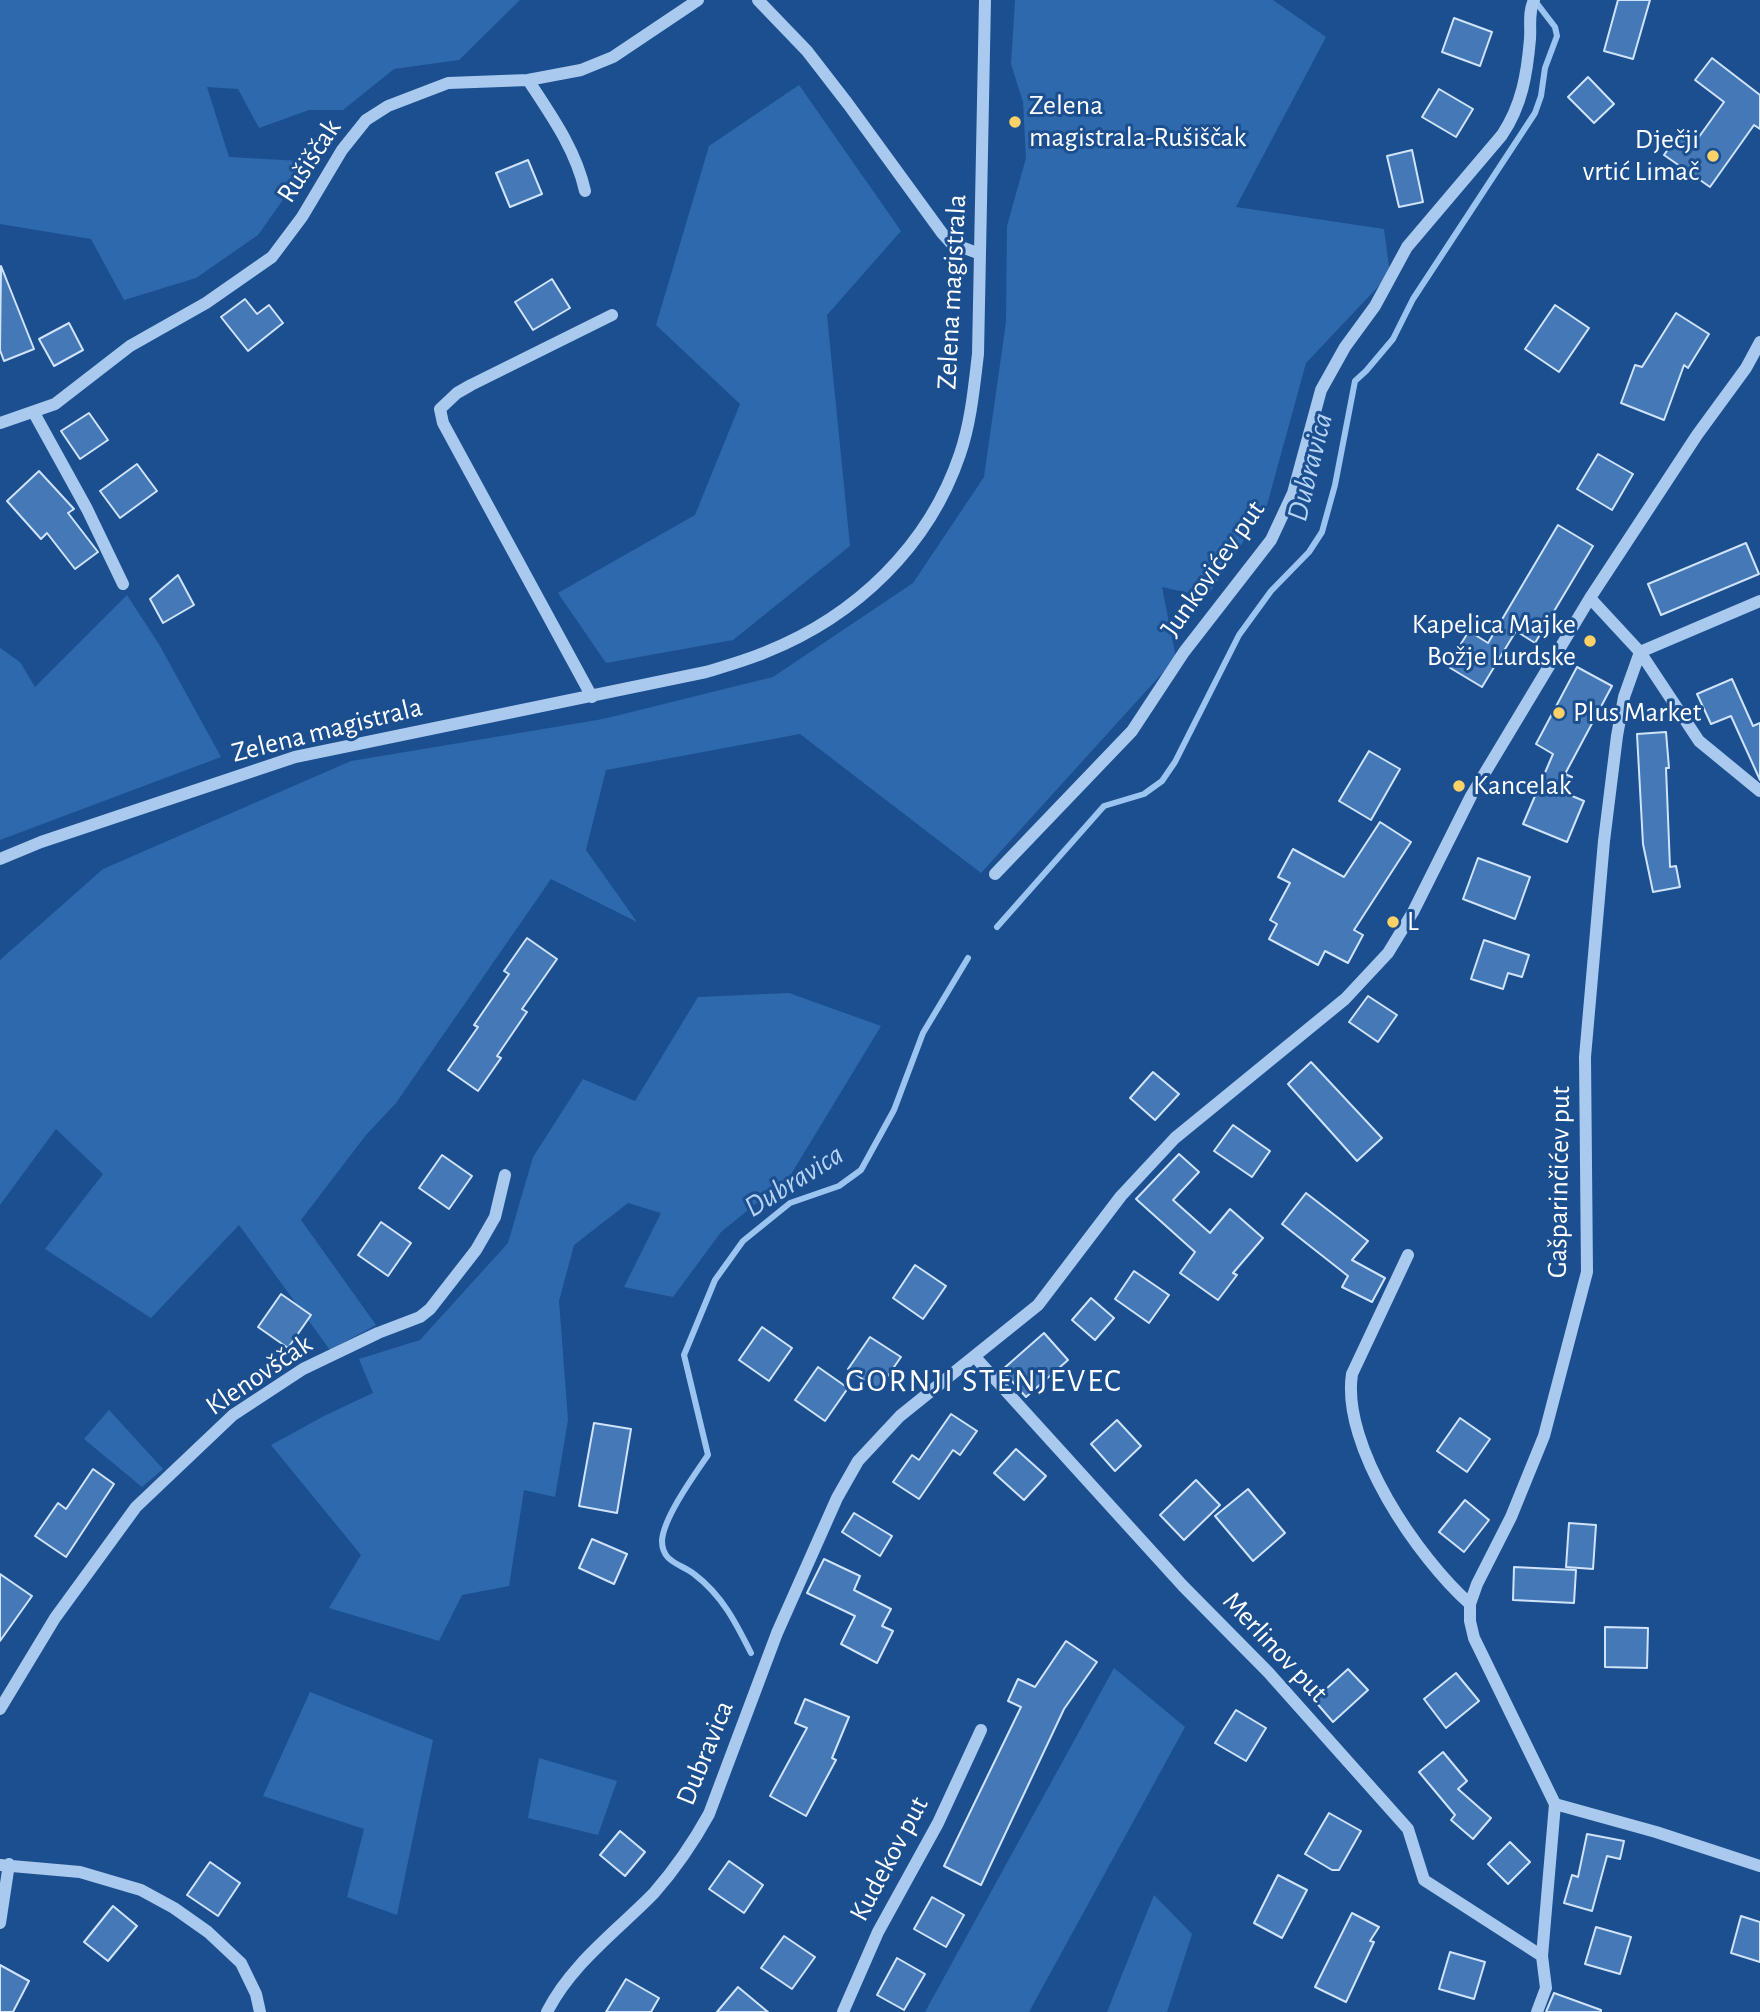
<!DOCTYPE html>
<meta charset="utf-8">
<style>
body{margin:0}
canvas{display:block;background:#1b4f8f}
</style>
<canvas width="1760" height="2012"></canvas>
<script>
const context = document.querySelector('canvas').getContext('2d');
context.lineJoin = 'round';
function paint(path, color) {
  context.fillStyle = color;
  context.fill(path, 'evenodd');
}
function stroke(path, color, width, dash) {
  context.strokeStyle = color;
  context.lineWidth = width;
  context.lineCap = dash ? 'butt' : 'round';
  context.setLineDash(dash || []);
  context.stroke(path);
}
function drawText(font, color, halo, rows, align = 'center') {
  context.font = font + ' "Alegreya Sans",sans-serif';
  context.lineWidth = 6;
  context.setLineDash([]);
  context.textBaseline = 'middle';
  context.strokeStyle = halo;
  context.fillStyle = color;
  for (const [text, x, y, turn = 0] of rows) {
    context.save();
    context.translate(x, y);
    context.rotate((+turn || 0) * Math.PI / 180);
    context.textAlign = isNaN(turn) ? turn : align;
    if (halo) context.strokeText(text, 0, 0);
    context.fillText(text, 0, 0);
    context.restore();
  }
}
paint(new Path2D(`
 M0,0H520L459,60L394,69L343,110H309L259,128L238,89L207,87L229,157L300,161L292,187L258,235L196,278L124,300L91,239L0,224Z
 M1015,0H1273L1326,37L1236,207L1384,229L1390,274L1306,363L1267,505L1207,597L1162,587L1176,658L981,873L800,734L606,770L586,850L637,922L551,879L396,1103L366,1135L301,1220L376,1325L330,1350L239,1225L151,1318L45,1249L103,1174L56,1129L0,1205V960L103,869L351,761L603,719L773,677L913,583L984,477L1006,322L1007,226L1026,158L1023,102L1011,64Z
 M799,85L901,231L827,315L850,546L733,640L606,663L558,593L695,515L740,404L656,325L709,146Z
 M127,595L160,646L221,757L0,840V648L20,662L35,687Z
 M789,993L881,1026L790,1176L721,1232L673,1297L624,1287L661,1213L628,1203L574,1245L559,1301L568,1420L555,1497L524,1490L509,1586L462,1595L439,1641L329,1608L361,1555L271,1445L326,1415L373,1393L359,1359L420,1340L508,1243L533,1157L583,1079L635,1101L698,997Z
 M109,1410L163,1469L142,1487L84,1439Z
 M1114,1668L1185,1727L1029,2012H925Z
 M310,1692L433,1740L397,1915L347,1897L364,1829L263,1796Z
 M539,1758L617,1781L598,1835L528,1818Z
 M1154,1895L1192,1934L1167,2012H1107Z`), '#2e69ad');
stroke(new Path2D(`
 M997,927L1104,806L1144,794L1162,781L1175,762L1239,635L1271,591L1309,552L1322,532L1335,485L1355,381L1366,371L1393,339L1413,299L1535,113L1541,96L1545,68L1557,36L1555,27L1535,1
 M751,1653C736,1623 722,1595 694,1574C682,1564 662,1563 662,1541C663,1518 695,1474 708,1455L684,1355L715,1280L743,1241L790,1203L839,1186L861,1170L894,1110L923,1033L968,958`), '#9cc4f0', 6);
const building = new Path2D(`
 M1618,0H1650L1633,59L1604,51Z
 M1454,18L1492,32L1480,66L1442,52Z
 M1712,58L1760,95V129L1754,125L1710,187L1664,155L1681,131L1696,141L1724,102L1695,80Z
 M1588,77L1614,104L1594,123L1568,97Z
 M1439,89L1473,109L1456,137L1422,117Z
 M1412,150L1423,202L1399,207L1387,156Z
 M528,160L542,194L510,207L496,173Z
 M1,266L34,349L4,361L0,350Z
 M552,279L570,308L533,330L515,302Z
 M245,299L257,314L269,305L283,323L248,351L221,317Z
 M1555,305L1589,328L1559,372L1525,349Z
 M1676,313L1709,334L1688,368L1684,365L1664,420L1621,403L1635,365L1642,367Z
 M69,323L83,350L54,366L39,339Z
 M89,413L108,440L80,459L61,431Z
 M1598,454L1633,474L1612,510L1577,489Z
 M137,464L157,491L120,518L100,491Z
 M39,471L74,509L68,513L98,552L75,569L47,533L41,539L7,501Z
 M1558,525L1593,546L1535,643L1516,631L1482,687L1447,666L1469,631L1488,643Z
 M1746,543L1759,574L1661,615L1648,584Z
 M178,575L194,605L163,623L150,599Z
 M1577,667L1612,686L1565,774L1572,777L1565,793L1584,801L1567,842L1523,824L1553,754L1536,744Z
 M1732,679L1753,726L1760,723V780L1731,716L1711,724L1697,694Z
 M1666,732L1669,768H1666L1670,867L1676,866L1680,887L1653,892L1643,844L1637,734Z
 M1369,751L1400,769L1371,820L1339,801Z
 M1380,822L1411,842L1354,930L1363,935L1348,963L1325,951L1318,965L1269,939L1277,924L1270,920L1290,883L1278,877L1293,849L1344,877Z
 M1478,858L1530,877L1515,919L1463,899Z
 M527,938L557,959L522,1009L527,1012L497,1056L501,1058L478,1091L448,1070L478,1027L474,1025L509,974L504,971Z
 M1484,940L1529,955L1522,977L1508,973L1503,989L1471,979Z
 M1368,996L1397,1015L1378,1042L1349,1022Z
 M1311,1062L1382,1138L1357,1161L1288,1084Z
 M1153,1072L1179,1094L1155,1120L1130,1098Z
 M1233,1125L1270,1151L1252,1177L1214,1151Z
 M1179,1154L1199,1172L1173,1200L1210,1233L1230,1209L1263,1238L1233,1273L1237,1275L1218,1300L1180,1273L1195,1252L1136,1199Z
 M442,1155L472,1176L449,1209L419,1188Z
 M1306,1193L1368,1241L1352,1260L1385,1278L1372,1302L1342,1287L1348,1276L1282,1224Z
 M381,1222L411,1243L388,1276L358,1255Z
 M915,1265L946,1286L923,1319L893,1298Z
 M1134,1271L1169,1295L1149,1323L1115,1299Z
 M281,1294L311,1315L288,1348L258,1327Z
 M1091,1298L1114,1318L1095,1340L1072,1320Z
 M762,1327L792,1348L769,1381L739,1360Z
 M1044,1333L1068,1360L1026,1397L1002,1370Z
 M870,1337L901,1357L878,1390L848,1369Z
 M818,1367L848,1388L825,1421L795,1400Z
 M951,1414L977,1431L960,1455L953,1450L919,1499L893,1482L912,1455L919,1460Z
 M1460,1418L1490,1439L1467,1472L1437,1451Z
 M1117,1420L1141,1446L1115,1471L1091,1444Z
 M594,1423L631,1429L617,1513L579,1506Z
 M1016,1449L1046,1476L1024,1500L994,1473Z
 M93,1469L114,1484L66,1557L35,1536L58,1503L66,1509Z
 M1196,1480L1220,1505L1184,1540L1160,1515Z
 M1248,1489L1285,1533L1253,1561L1215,1516Z
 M1465,1500L1489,1520L1464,1552L1439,1532Z
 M854,1513L892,1536L880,1556L842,1532Z
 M1569,1523L1596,1525L1593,1569L1566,1567Z
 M592,1539L627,1554L614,1584L579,1568Z
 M824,1559L860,1576L854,1590L891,1609L882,1626L893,1631L877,1663L841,1644L855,1616L807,1593Z
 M1514,1567L1576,1570L1574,1603L1513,1600Z
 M0,1574L32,1596L0,1641Z
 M1605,1627L1648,1628L1647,1668L1605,1667Z
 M1066,1641L1097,1662L1064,1709L981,1885L944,1866L1021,1707L1008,1701L1018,1679L1035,1687Z
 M1348,1669L1368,1690L1333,1722L1314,1700Z
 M1456,1673L1479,1701L1446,1728L1424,1699Z
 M805,1699L849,1717L832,1758L836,1760L806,1816L770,1796L807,1728L795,1723Z
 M1236,1710L1266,1728L1246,1761L1215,1743Z
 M1443,1752L1467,1781L1458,1789L1491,1818L1473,1839L1451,1820L1455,1815L1419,1772Z
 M1329,1813L1361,1831L1339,1870H1332L1305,1854Z
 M620,1831L645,1852L625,1876L600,1855Z
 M1587,1834L1624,1841L1620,1859L1607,1856L1592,1911L1564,1903L1572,1875L1578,1877Z
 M1510,1842L1530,1862L1508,1884L1488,1864Z
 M729,1861L763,1885L744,1913L709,1889Z
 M210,1862L240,1883L218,1916L187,1895Z
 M1278,1875L1307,1890L1282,1938L1254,1923Z
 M932,1897L964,1915L946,1947L914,1929Z
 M113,1906L137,1926L108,1961L84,1942Z
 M1352,1913L1379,1927L1370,1941L1374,1942L1346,2002L1315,1987Z
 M1741,1916L1760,1922V1962L1731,1953Z
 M1596,1927L1631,1937L1620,1974L1585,1964Z
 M784,1936L815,1957L792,1989L761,1968Z
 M1450,1952L1485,1962L1474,1999L1439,1989Z
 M897,1958L925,1974L904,2010L877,1995Z
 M0,1965L29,1981L13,2012H0Z
 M626,1979L659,1998L651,2012H606Z
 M738,1987L768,2012H717Z
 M1554,1993L1601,2010V2012H1546Z`);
paint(building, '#4478b7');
stroke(building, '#cfe3fa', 2);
stroke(new Path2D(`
 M758,0L807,51L848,104L942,233L951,243L980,254
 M528,80C551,115 576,150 585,191
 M34,413L87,509L123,584
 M0,423L55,404L130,346L206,303L272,257L302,217L342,150L366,120L388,106L448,83L528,80L581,70L613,57L698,0
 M1590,598L1640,652L1699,741L1760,791
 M592,697L443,423L440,409L457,393L471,385L612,315
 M0,859L41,842L295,757L706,672C726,666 747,660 766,652C856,616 929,546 960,454C971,422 974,387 978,354L985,0
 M995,874L1132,731L1184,652L1271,540L1293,493L1321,390L1345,347L1375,306L1407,247L1502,135C1522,105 1527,74 1530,39C1531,25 1528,13 1534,0
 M1408,1255L1352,1374C1341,1446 1418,1558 1470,1604
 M975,1357L1183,1586L1268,1672L1408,1829L1424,1880L1542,1956L1546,1988L1537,2012
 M0,1709L55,1618L136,1507L233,1415L303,1369L378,1333L420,1317L430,1309L476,1250L495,1217L505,1175
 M1555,1804L1474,1638L1470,1621V1604L1477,1584L1511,1517L1544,1436L1587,1272L1585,1057L1604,841L1617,736L1624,697L1640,652L1760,601
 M0,1865L80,1872L141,1890L174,1908L208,1932L241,1963L256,1994L260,2012
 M0,1923L9,1864
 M1542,1956L1555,1804L1656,1832L1760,1866
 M547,2012C571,1964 617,1931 654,1893C676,1868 693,1843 709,1814L777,1633L837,1498L858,1461L900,1416L1038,1305L1121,1196L1175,1138L1345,999L1388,953L1413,912L1471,796L1590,598L1697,435L1746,368L1760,342
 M843,2012L878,1932L938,1823L981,1730`), '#a9c9ee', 12);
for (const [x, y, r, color] of [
 [1015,122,7,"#ffd166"],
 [1713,156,7,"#ffd166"],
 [1590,641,7,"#ffd166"],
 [1559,713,7,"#ffd166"],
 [1459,786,7,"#ffd166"],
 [1393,922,7,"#ffd166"]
]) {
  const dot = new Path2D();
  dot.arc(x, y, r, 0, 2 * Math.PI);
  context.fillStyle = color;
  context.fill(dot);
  stroke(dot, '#1b4f8f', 2.5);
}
drawText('28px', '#fff', '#1b4f8f', [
 ["Zelena",1029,106],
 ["magistrala-Rušiščak",1029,138],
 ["Dječji",1699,140,"right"],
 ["vrtić Limač",1699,172,"right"],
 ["Kapelica Majke",1576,625,"right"],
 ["Božje Lurdske",1576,657,"right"],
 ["Plus Market",1573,713],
 ["Kancelak",1473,786],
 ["L",1407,922]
], 'left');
drawText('28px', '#fff', '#1b4f8f', [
 ["Rušiščak",309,161,-57],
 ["Zelena magistrala",952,292,-87],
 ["Junkovićev put",1213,569,-55],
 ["Zelena magistrala",327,730,-14],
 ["Gašparinčićev put",1559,1182,-89],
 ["Klenovščak",259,1375,-34],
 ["Merlinov put",1275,1647,47],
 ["Dubravica",705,1753,-68],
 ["Kudekov put",889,1859,-62]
]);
drawText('italic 30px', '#b5d3f5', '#1b4f8f', [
 ["Dubravica",1310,467,-76],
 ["Dubravica",794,1181,-32]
]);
context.letterSpacing = '2px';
drawText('32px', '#fff', '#1b4f8f', [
 ["GORNJI STENJEVEC",984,1381]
]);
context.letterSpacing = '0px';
</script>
